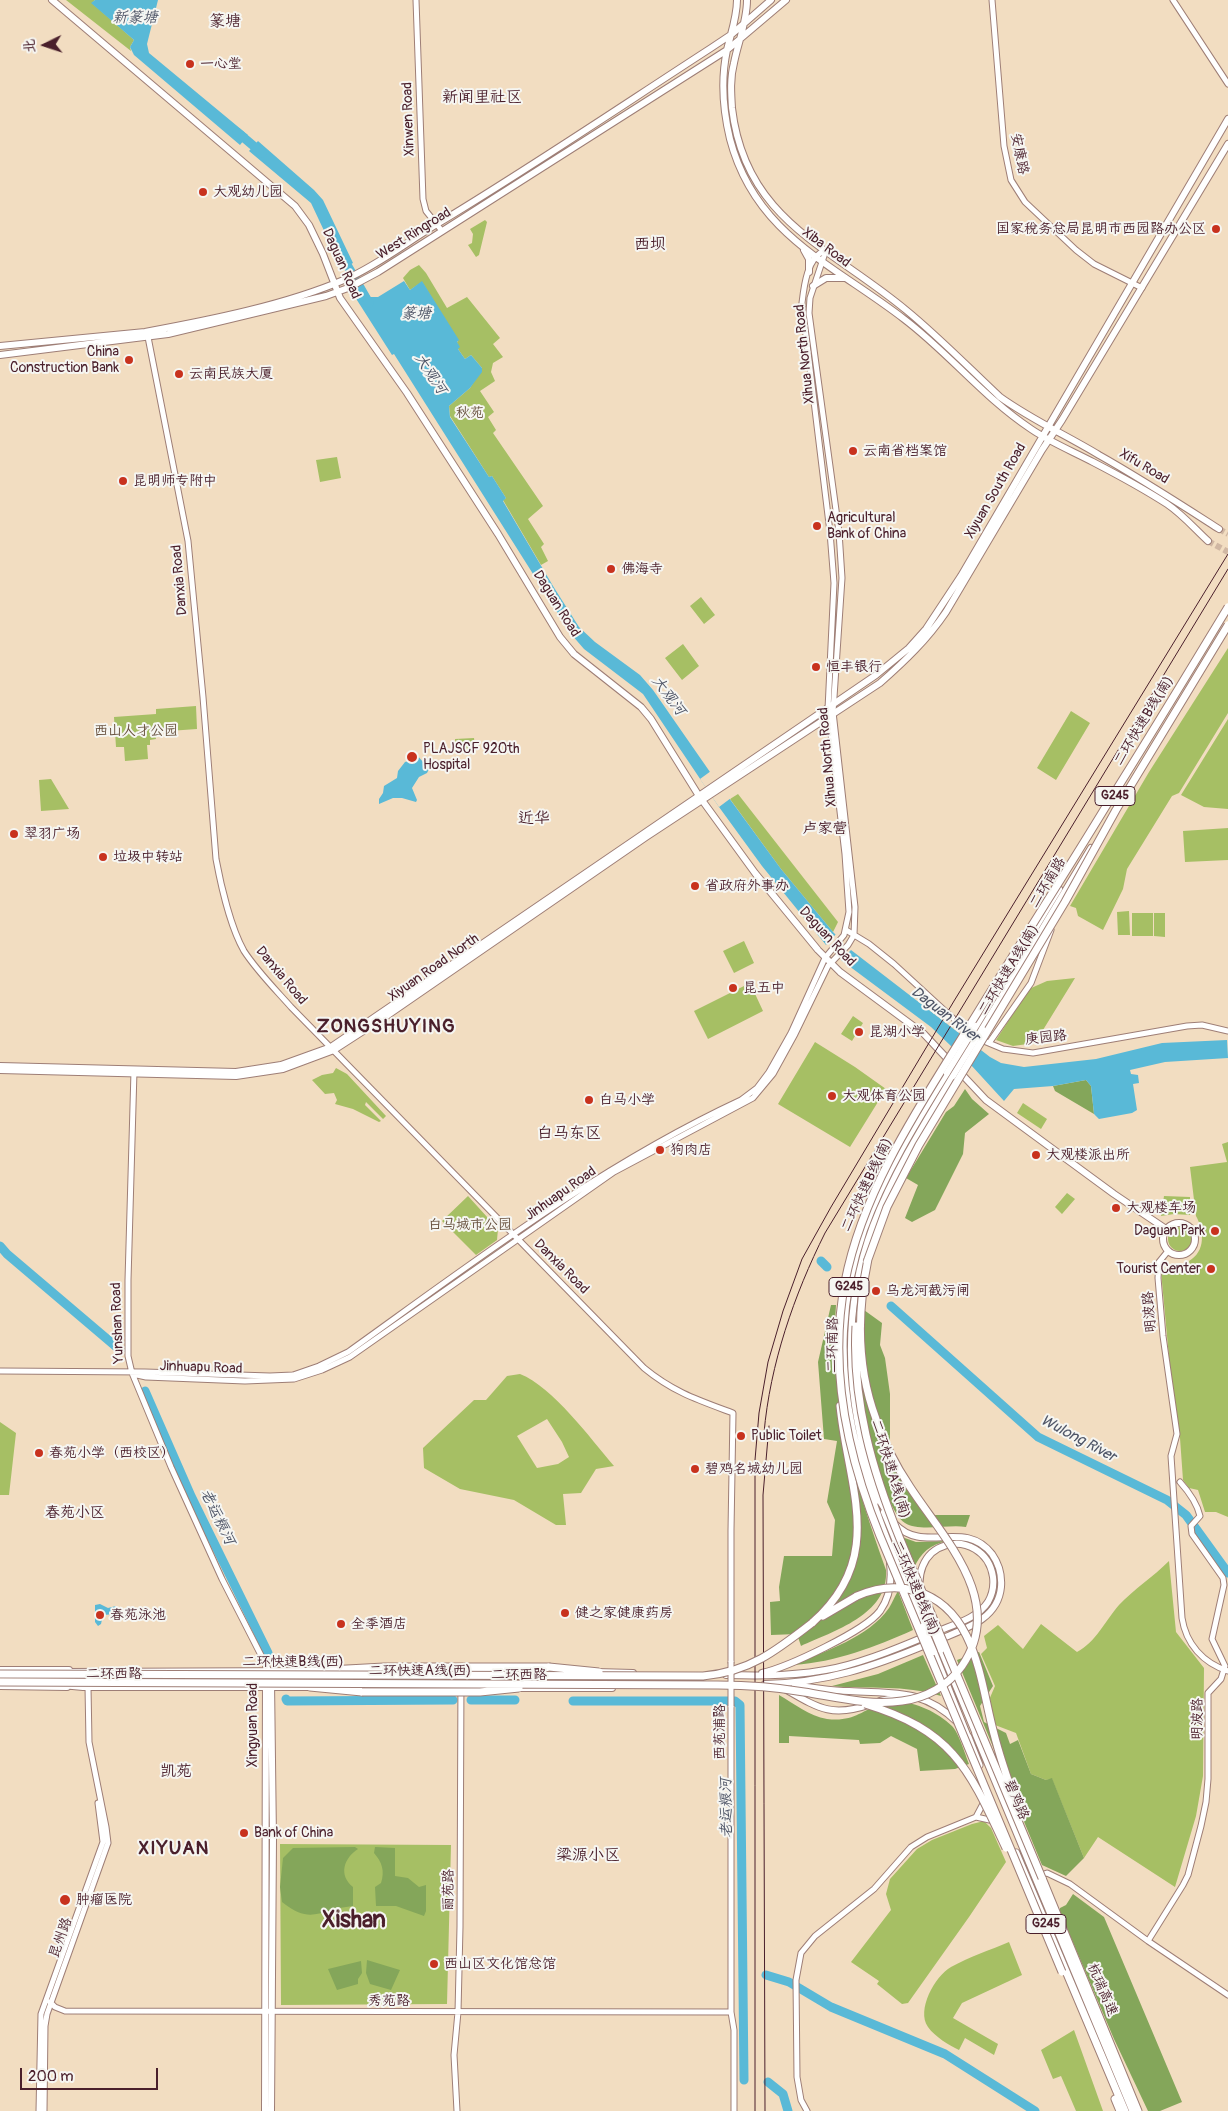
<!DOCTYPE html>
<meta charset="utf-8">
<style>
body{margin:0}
#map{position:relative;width:1228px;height:2111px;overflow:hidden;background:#f2ddc1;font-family:Pangolin,"LXGW WenKai TC",sans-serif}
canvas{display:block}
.north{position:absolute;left:20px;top:20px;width:50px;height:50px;-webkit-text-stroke:4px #f6f6f2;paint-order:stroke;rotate:266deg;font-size:14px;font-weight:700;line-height:20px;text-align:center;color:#4a1f2b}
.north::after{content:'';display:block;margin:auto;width:18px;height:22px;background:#4a1f2b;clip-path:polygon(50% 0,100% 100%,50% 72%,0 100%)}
.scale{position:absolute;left:20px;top:2068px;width:138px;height:22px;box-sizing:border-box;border:2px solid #4a1f2b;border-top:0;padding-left:6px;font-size:15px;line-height:18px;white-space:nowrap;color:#4a1f2b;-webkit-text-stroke:4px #f6f6f2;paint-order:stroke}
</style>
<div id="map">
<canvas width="1228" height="2111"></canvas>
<div class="north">北</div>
<div class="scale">200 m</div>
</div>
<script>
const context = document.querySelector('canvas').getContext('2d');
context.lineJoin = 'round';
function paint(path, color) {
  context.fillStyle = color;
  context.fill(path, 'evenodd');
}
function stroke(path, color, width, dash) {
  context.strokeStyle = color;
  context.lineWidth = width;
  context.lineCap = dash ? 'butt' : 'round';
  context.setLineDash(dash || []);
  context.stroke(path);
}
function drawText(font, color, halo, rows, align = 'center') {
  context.font = font + ' Pangolin,"LXGW WenKai TC",sans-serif';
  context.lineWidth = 4;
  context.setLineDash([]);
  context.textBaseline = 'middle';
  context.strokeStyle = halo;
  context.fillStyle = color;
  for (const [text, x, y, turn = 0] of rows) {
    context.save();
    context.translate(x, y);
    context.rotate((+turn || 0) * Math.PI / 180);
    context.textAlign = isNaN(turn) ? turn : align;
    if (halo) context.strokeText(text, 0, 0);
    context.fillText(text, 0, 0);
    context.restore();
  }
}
paint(new Path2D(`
 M66,0H95L92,3L134,40L130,47L131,51Z
 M485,220L487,222L479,255L476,257L468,245L472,243L473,234L470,229Z
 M419,265L426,273L447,308L467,297L500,338L493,344L503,357L493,363L491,372L495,381L480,391L494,412L488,417L496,430L493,433L543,506L528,519L544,544L541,547L548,561L541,565L503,500L506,498L492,476L489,477L450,416L449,406L470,388L482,368L471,355L465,359L458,349L457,342L458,341L422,282L410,290L403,278L410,270Z
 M337,457L341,478L320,482L316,460Z
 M701,597L715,615L704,624L690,606Z
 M683,644L699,666L682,680L665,658Z
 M1228,648V713L1179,793L1172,796L1127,869L1123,889L1103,930L1078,916L1076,908L1070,906L1149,772Z
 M196,706L197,729L155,732L156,739L150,740V745H147L148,759L125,761L124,747H116L114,717L156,714V709Z
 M1071,711L1090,723L1056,780L1037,768Z
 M1228,719V809L1204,807L1181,795Z
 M474,738L475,748L456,749L455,739Z
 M51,779L69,809L41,811L39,780Z
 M738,794L838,922L833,932L781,869L730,799Z
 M1228,828V860L1185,862L1183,831Z
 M1129,911L1130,935H1118L1117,912Z
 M1132,913H1153V936H1132Z
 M1154,913H1165V937L1154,936Z
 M744,941L754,963L734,973L723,951Z
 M1075,978L1035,1043L1013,1046L996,1040L1029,989L1047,981Z
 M750,983L763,1011L708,1039L694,1011Z
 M853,1016L863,1023L852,1041L841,1034Z
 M815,1042L855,1067L886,1089L850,1147L778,1104Z
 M336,1068L347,1074L386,1116L383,1119L366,1102L365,1105L381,1121L379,1122L353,1109L335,1104L337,1100L334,1093L325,1094L312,1080L322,1075L333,1073Z
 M1023,1103L1047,1119L1041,1129L1017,1113Z
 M1228,1142V1517L1216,1512H1205L1198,1490L1189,1488L1183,1480L1180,1438L1171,1379L1161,1271L1162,1269L1190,1267L1189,1261C1206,1251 1204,1231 1196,1216L1190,1167L1227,1162L1222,1144Z
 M1067,1193L1075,1199L1062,1214L1055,1207Z
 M468,1196L498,1229L497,1240L476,1255L442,1221Z
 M1164,1196L1190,1197V1215L1174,1214L1161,1216Z
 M1168 1239a12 12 0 1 1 24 0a12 12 0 1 1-24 0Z
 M520,1374C553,1387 590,1438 614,1466L596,1469L581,1493L563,1494L566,1525H556L514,1500L460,1489L424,1468L423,1448L474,1400H486L507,1376ZM547,1419L562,1442L569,1457L558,1464L537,1468L517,1436Z
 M0,1422L16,1433L9,1495H0Z
 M1169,1561L1176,1632L1204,1668L1203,1776L1196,1816L1175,1887L1098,1837L1084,1858L1052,1779L1046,1780L1031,1774L1016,1733L995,1725L989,1700L995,1686L981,1654L987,1648L984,1636L998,1625L1023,1649L1041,1624L1077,1652C1096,1642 1105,1621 1119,1605C1134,1589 1153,1577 1169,1561Z
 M984,1821L991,1828L1006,1862L969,1917L908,2003L902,2004L877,1984L879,1981L851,1962L891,1910L886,1894L890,1879L917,1849L932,1840L972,1824Z
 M280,1844L451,1845L447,2004L281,2005Z
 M1009,1942L1022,1975L962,2003L953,2018L998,2044L994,2055L965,2038L959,2050C949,2045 935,2037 928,2027C916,2010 935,1976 951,1967C969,1957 990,1950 1009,1942Z
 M1074,2030L1103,2111H1076L1061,2076L1053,2079L1041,2050Z`), '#a6bf64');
paint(new Path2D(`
 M1086,1080L1091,1086L1094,1114L1055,1091L1053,1086Z
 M965,1089L972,1099L989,1114L965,1133L963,1154L935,1210L912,1222L905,1218L918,1185L906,1178L946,1112L954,1106Z
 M831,1305H836C828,1400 855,1482 886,1570C889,1615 833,1631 801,1646L797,1634L771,1635L770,1602L780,1601L779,1587L784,1556H832L835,1520L827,1502L837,1441L824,1439L818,1362Z
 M864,1310L882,1323L880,1345L885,1358L890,1394V1448L915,1490L934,1515H970L966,1527C949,1524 919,1532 905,1523C882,1508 863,1408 860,1379C858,1356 862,1332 864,1310Z
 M902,1537L916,1542L947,1541C931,1544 920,1553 914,1568Z
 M898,1591L913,1630C875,1647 836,1662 794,1665C826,1650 868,1638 889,1608C892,1603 895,1596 898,1591Z
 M979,1652L993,1686L980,1706L984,1722L1006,1733L1010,1744L1018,1740L1031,1774L1046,1780L1052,1778L1084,1858L1066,1876L1042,1865L957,1660Z
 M923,1655L941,1696C903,1684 870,1690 832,1686L878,1674Z
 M779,1695C795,1704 809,1716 827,1719C854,1722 860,1711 882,1704C906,1697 934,1709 952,1726C959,1733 965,1754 969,1764L955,1769L920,1771L917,1749L891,1736L880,1743L860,1744L859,1740L789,1736V1743H779Z
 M355,1847L358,1849C344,1858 338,1875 353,1887V1906C320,1909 312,1926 282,1902L280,1887L283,1858L293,1848Z
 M375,1847L395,1848V1876L408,1878L419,1887L426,1885V1911L424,1916L396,1906H376L375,1887L381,1883C385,1871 382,1862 374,1853Z
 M1073,1894L1104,1917L1182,2102L1160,2111H1148L1114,2039L1060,1912V1908L1066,1905Z
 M367,1960L400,1970L391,1990L370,1984L366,1973Z
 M361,1961L362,1973L358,1979V1984L337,1990L328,1969Z`), '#84a65a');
paint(new Path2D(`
 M95,0H158L147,44L149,53L248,135L240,145L134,55L130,47L134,40L91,3Z
 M258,141L314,190L323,200L353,263L342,269L311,203L249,151Z
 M404,281L410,290L422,281L459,340L457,342L460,347L458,349L465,359L471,355L482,368V372L470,388L449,406L450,417L489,477L492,476L506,498L503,501L553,586L579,627L595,642L640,675L653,690L710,772L781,869L833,932L851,950L990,1057L1001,1063L1024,1067L1096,1059L1162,1043L1227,1040L1228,1058L1165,1062L1130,1070L1131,1074L1138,1075L1139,1083L1133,1084L1137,1110L1132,1113L1099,1119L1094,1114L1091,1086L1086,1080L1053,1086L1014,1089L1004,1101L971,1065L931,1027L841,960L826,945L762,866L719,807L643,694L584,649L571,634L394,354L392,355L355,297L366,291L370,297H378Z
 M413,754L417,755L429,769L427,773L419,777L412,788L417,800L416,802L402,798H393L379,804V799L383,793L384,786L397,778L398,771L405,762L408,761L410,755Z
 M100,1604L108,1608L116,1606V1614L103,1615L101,1624L98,1626L95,1622V1605Z`), '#59b9d7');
paint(new Path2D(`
 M711,771L731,798L719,807L700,779Z
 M836,934L852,949L840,961L825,946Z`), '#f2ddc1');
stroke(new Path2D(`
 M237,132L262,153
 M342,256L369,303
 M0,1246L7,1254L120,1350
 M821,1261L827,1267
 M891,1306L1038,1437L1167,1500L1186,1515L1228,1573
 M145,1391L191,1496L268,1653
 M286,1699L287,1701L453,1700
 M471,1700H515
 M573,1701H735L740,1705L744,2080
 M766,1975L789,1982L831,2007L945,2054L1035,2111
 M768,2082L783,2094L788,2111`), '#59b9d7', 9);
stroke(new Path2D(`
 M1219,529L1228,534
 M1208,541L1228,552`), '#d0b7a3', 6, [6, 3]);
const minor = new Path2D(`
 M416,0L423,199L426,211L442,231
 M992,0L1004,146L1011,180L1025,202L1076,250L1094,264L1142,288
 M1173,0L1228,84
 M148,337L188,541L203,697L216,859C221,886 231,928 244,951C257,971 275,989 291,1007L644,1368C673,1392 698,1400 733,1413L731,1530V1662
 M846,930L869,944L894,964L968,1032
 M979,1039L1003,1049L1033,1053L1187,1026L1202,1025L1228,1031
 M989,1043L1031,983L1051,930
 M134,1071L128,1280V1356L132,1373L171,1467L222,1579L266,1665
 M1168,1251L1159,1262L1158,1278L1163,1336L1177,1434L1171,1456L1182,1618C1186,1644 1203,1663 1228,1671
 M0,1371L145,1372L270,1376L293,1375L319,1366L348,1352C475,1261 599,1166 741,1100L757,1088L769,1072L791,1033L825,958L844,935L849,912L845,854L828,709L834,583L830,532L802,303C804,286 807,258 825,250
 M137,1375L146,1377L245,1381L294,1379L322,1370L350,1357L614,1172L753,1098L773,1074L795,1034L828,966L848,945L854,935L855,907L833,712L842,578L839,532L809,313L810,298L824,256L825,250
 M731,1706V2012L734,2030V2111
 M976,1817L985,1800
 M1038,1876L1047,1873L1070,1884L1148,1941L1228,1995
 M1148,1941L1183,1885L1188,1875L1201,1826L1206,1802L1208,1779V1693L1221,1679L1225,1666L1212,1639L1224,1585L1223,1578L1192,1534L1191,1526L1200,1516C1197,1503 1189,1492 1180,1482
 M50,2002L55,2007L65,2011L731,2012
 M39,2111L41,2014L103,1842L98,1803
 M44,2111L45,2026L47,2014L108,1843L106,1827L89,1742L88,1687
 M457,2111L454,2055L458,2012L460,1927L461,1672
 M807,2111L801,2100L797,2077L796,1980L801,1953L815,1936L874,1889L911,1847L927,1837L976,1817L994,1821`);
const major = new Path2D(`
 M52,0L295,206L309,225L323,254L340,298L407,393L498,534L560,637L574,654L641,707L651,719L699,796L755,873L818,950L840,972L924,1034L986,1100L1114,1194L1166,1229
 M737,0C737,17 731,33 727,50C721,78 723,110 730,139C755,235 833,264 904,319C949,353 984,398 1031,429C1050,442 1072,451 1093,462C1118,475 1144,489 1167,504C1182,514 1195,529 1208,541
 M747,0C747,22 738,42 734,63C730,78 731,93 732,108C745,220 829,246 906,310C939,337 969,368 1000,397C1032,420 1066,435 1099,455C1140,478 1180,504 1219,529
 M804,250L809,259V272
 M813,286L826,278H844
 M0,346L145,332C210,320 286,305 346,279C378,265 407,242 437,224C530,168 620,107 711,48L732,34L771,0
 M0,355L168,334L326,296L348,288L378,272L727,50L786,0
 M976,1026L1059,889
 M982,1029L1091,848
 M0,1066L236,1072L281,1065L331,1047L876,675L909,648L926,629L961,576L1228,119
 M0,1070L236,1076L283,1069L334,1050L385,1017L646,837L880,683C905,661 927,640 946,612L1042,450L1062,420L1228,144
 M1163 1239a16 16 0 1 1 32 0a16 16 0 1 1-32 0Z
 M878,1498L889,1516
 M879,1501C847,1411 839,1317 873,1226C893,1174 924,1124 953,1076
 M884,1512L917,1593
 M895,1524C924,1555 964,1518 992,1554C999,1564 1002,1575 1001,1587C998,1620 964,1629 938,1640
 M923,1626C867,1494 813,1375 864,1230C884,1175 916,1123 947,1073
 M941,1650L976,1734
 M934,1652L968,1737
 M266,1665L271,1681L273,1839L271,2111
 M0,1670H69
 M366,1671L566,1672
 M66,1672L313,1671
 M596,1672L633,1673
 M762,1673C788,1667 865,1631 880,1611C890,1597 892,1580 890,1563
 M726,1675C763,1676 799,1676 836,1668C870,1660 903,1646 936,1632C952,1625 977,1619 988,1602C992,1595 994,1585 993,1577C985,1524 897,1534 925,1612
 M765,1684C825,1683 873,1667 928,1644
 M62,1685L83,1687H315
 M0,1686L67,1687
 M795,1686C813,1687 831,1691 849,1691C893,1694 922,1688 957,1722
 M342,1687L495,1688
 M515,1688H612
 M785,1689C818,1708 832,1718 871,1704
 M880,1701L904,1696
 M265,2111L266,1670`);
const highway = new Path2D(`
 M823,1616L857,1596
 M812,1623C887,1557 848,1488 840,1406
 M310,1671L384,1667H549
 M310,1687L362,1692
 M976,1734L1133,2111
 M968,1737L979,1765
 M1016,1853L1125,2111
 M1042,1878L1138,2111
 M1115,2099L1120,2111`);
stroke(minor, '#9e7e76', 7);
stroke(major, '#9e7e76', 8);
stroke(highway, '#9e7e76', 9);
stroke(minor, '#fff', 5);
stroke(major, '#fff', 6);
stroke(highway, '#fff', 7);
stroke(new Path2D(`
 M764,1433C770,1364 794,1295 825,1233L1228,569
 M755,2111V1460L759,1413L768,1362L783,1311L802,1259L831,1207L954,1001L1228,554
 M765,2111L763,1495L769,1426`), '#4a1f2b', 1);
const minorBridge = new Path2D(`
 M731,1662V1706`);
const majorBridge = new Path2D(`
 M947,1073L976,1026
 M953,1076L982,1029
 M930,1623L941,1650
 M923,1626L934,1652`);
const highwayBridge = new Path2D(`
 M867,1262L887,1207L919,1145L1065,902L1116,810L1228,625
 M856,1326C852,1401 872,1470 900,1539L1042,1878
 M857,1596C876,1588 896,1585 916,1591C977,1609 980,1683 994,1734C1001,1762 1011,1789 1021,1817
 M549,1667L599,1672
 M0,1674L703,1676C749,1672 776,1651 812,1623
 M0,1682L718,1685C747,1685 776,1687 804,1692C836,1697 870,1706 902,1701C926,1698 948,1686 962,1666C1007,1601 943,1538 910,1487C896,1466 884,1443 876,1419C857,1368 857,1312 868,1259
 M362,1692H480L519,1688
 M865,1704C954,1731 969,1769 1006,1848
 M1062,1972L880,1536C847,1455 828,1369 845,1282C864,1183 929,1092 981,1007C1023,939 1066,872 1108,803C1149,738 1188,673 1228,607`);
stroke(minorBridge, '#9e7e76', 7, []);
stroke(majorBridge, '#9e7e76', 8, []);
stroke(highwayBridge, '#9e7e76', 9, []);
stroke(minorBridge, '#fff', 5);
stroke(majorBridge, '#fff', 6);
stroke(highwayBridge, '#fff', 7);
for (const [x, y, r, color] of [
 [190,64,5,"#c8321e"],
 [203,192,5,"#c8321e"],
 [1216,229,5,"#c8321e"],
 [129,360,5,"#c8321e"],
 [179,374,5,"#c8321e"],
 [853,451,5,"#c8321e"],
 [123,481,5,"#c8321e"],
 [817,526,5,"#c8321e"],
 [611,569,5,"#c8321e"],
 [816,667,5,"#c8321e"],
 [412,757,6,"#c8321e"],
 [14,834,5,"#c8321e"],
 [103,857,5,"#c8321e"],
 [695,886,5,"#c8321e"],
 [733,988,5,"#c8321e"],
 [859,1032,5,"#c8321e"],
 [832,1096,5,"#c8321e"],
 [589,1100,5,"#c8321e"],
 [660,1150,5,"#c8321e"],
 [1036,1155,5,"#c8321e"],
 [1116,1208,5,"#c8321e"],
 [1215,1231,5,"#c8321e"],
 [1211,1269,5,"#c8321e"],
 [876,1291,5,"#c8321e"],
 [741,1436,5,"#c8321e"],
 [39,1453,5,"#c8321e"],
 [695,1469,5,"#c8321e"],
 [565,1613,5,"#c8321e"],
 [100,1615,5,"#c8321e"],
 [341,1624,5,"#c8321e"],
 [244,1833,5,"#c8321e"],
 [65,1900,6,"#c8321e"],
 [434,1964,5,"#c8321e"]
]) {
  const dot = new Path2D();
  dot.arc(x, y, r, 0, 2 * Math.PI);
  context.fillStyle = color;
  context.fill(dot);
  stroke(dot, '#f6f6f2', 2);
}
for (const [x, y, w] of [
 [1115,796,40],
 [849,1287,40],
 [1046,1924,40]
]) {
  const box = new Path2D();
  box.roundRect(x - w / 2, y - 9.5, w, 19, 4);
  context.fillStyle = '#f6f6f2';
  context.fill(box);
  stroke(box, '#4a1f2b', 1);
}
drawText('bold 12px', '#4a1f2b', null, [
 ["G245",1115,796],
 ["G245",849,1287],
 ["G245",1046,1924]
]);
drawText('14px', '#4a1f2b', '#f6f6f2', [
 ["一心堂",200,64],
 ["大观幼儿园",213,192],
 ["国家税务总局昆明市西园路办公区",1206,229,"right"],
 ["China",119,352,"right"],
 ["Construction Bank",119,368,"right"],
 ["云南民族大厦",189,374],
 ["云南省档案馆",863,451],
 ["昆明师专附中",133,481],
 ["Agricultural",827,518],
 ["Bank of China",827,534],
 ["佛海寺",621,569],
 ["恒丰银行",826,667],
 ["PLAJSCF 920th",423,749],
 ["Hospital",423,765],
 ["翠羽广场",24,834],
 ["垃圾中转站",113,857],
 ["省政府外事办",705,886],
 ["昆五中",743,988],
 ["昆湖小学",869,1032],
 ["大观体育公园",842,1096],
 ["白马小学",599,1100],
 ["狗肉店",670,1150],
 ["大观楼派出所",1046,1155],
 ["大观楼车场",1126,1208],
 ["Daguan Park",1205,1231,"right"],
 ["Tourist Center",1201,1269,"right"],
 ["乌龙河截污闸",886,1291],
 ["Public Toilet",751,1436],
 ["春苑小学（西校区）",49,1453],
 ["碧鸡名城幼儿园",705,1469],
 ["健之家健康药房",575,1613],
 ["春苑泳池",110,1615],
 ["全季酒店",351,1624],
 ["Bank of China",254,1833],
 ["肿瘤医院",76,1900],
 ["西山区文化馆总馆",444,1964]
], 'left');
drawText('14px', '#4a1f2b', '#f6f6f2', [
 ["Xinwen Road",409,119,-92],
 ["安康路",1019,154,79],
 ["West Ringroad",414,234,-32],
 ["Xiba Road",826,248,37],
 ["Daguan Road",341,264,66],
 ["Xihua North Road",805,354,-96],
 ["Xifu Road",1144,467,31],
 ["Xiyuan South Road",996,491,-60],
 ["Danxia Road",180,580,-95],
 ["Daguan Road",556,604,58],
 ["二环快速B线(南)",1144,721,-59],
 ["Xihua North Road",828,757,-95],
 ["二环南路",1048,883,-59],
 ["Daguan Road",827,937,47],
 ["Xiyuan Road North",434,968,-35],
 ["二环快速A线(南)",1009,970,-59],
 ["Danxia Road",281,976,50],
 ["庚园路",1046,1038,-6],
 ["二环快速B线(南)",867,1185,-65],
 ["Jinhuapu Road",561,1194,-35],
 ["Danxia Road",561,1267,45],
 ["明波路",1150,1312,-95],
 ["Yunshan Road",118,1323,-92],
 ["二环南路",833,1345,-89],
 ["Jinhuapu Road",201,1368,2],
 ["二环快速A线(南)",890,1469,73],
 ["二环快速B线(南)",915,1588,67],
 ["二环快速B线(西)",293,1662],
 ["二环快速A线(西)",420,1671],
 ["二环西路",114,1674],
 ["二环西路",519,1675],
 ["明波路",1198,1719,-89],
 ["Xingyuan Road",253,1725,-90],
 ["西苑浦路",720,1732,-90],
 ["碧鸡路",1016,1800,67],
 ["丽苑路",449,1890,-89],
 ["昆州路",61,1938,-70],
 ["杭瑞高速",1102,1990,67],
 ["秀苑路",389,2001]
]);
drawText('14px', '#664f3c', '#f6f6f2', [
 ["秋苑",470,413],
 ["西山人才公园",136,731],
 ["白马城市公园",470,1225]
]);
drawText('italic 15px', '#4f5567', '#f6f6f2', [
 ["新篆塘",135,18],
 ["篆塘",416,314],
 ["大观河",430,374,57],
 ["大观河",668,696,53],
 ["Daguan River",945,1015,37],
 ["Wulong River",1078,1439,28],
 ["老运粮河",217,1517,64],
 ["老运粮河",727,1808,-91]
]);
drawText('15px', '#4a1f2b', '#f6f6f2', [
 ["卢家营",825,829],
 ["春苑小区",75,1513]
]);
drawText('16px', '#4a1f2b', '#f6f6f2', [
 ["篆塘",225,22],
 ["新闻里社区",482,98],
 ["西坝",650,245],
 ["近华",534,819],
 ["白马东区",569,1134],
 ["凯苑",176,1772],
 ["梁源小区",588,1856]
]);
context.letterSpacing = '1px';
drawText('bold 19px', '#4a1f2b', '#f6f6f2', [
 ["ZONGSHUYING",386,1027],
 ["XIYUAN",174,1849]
]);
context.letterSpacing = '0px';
drawText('bold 24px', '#4a1f2b', '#f6f6f2', [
 ["Xishan",354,1921]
]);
</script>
